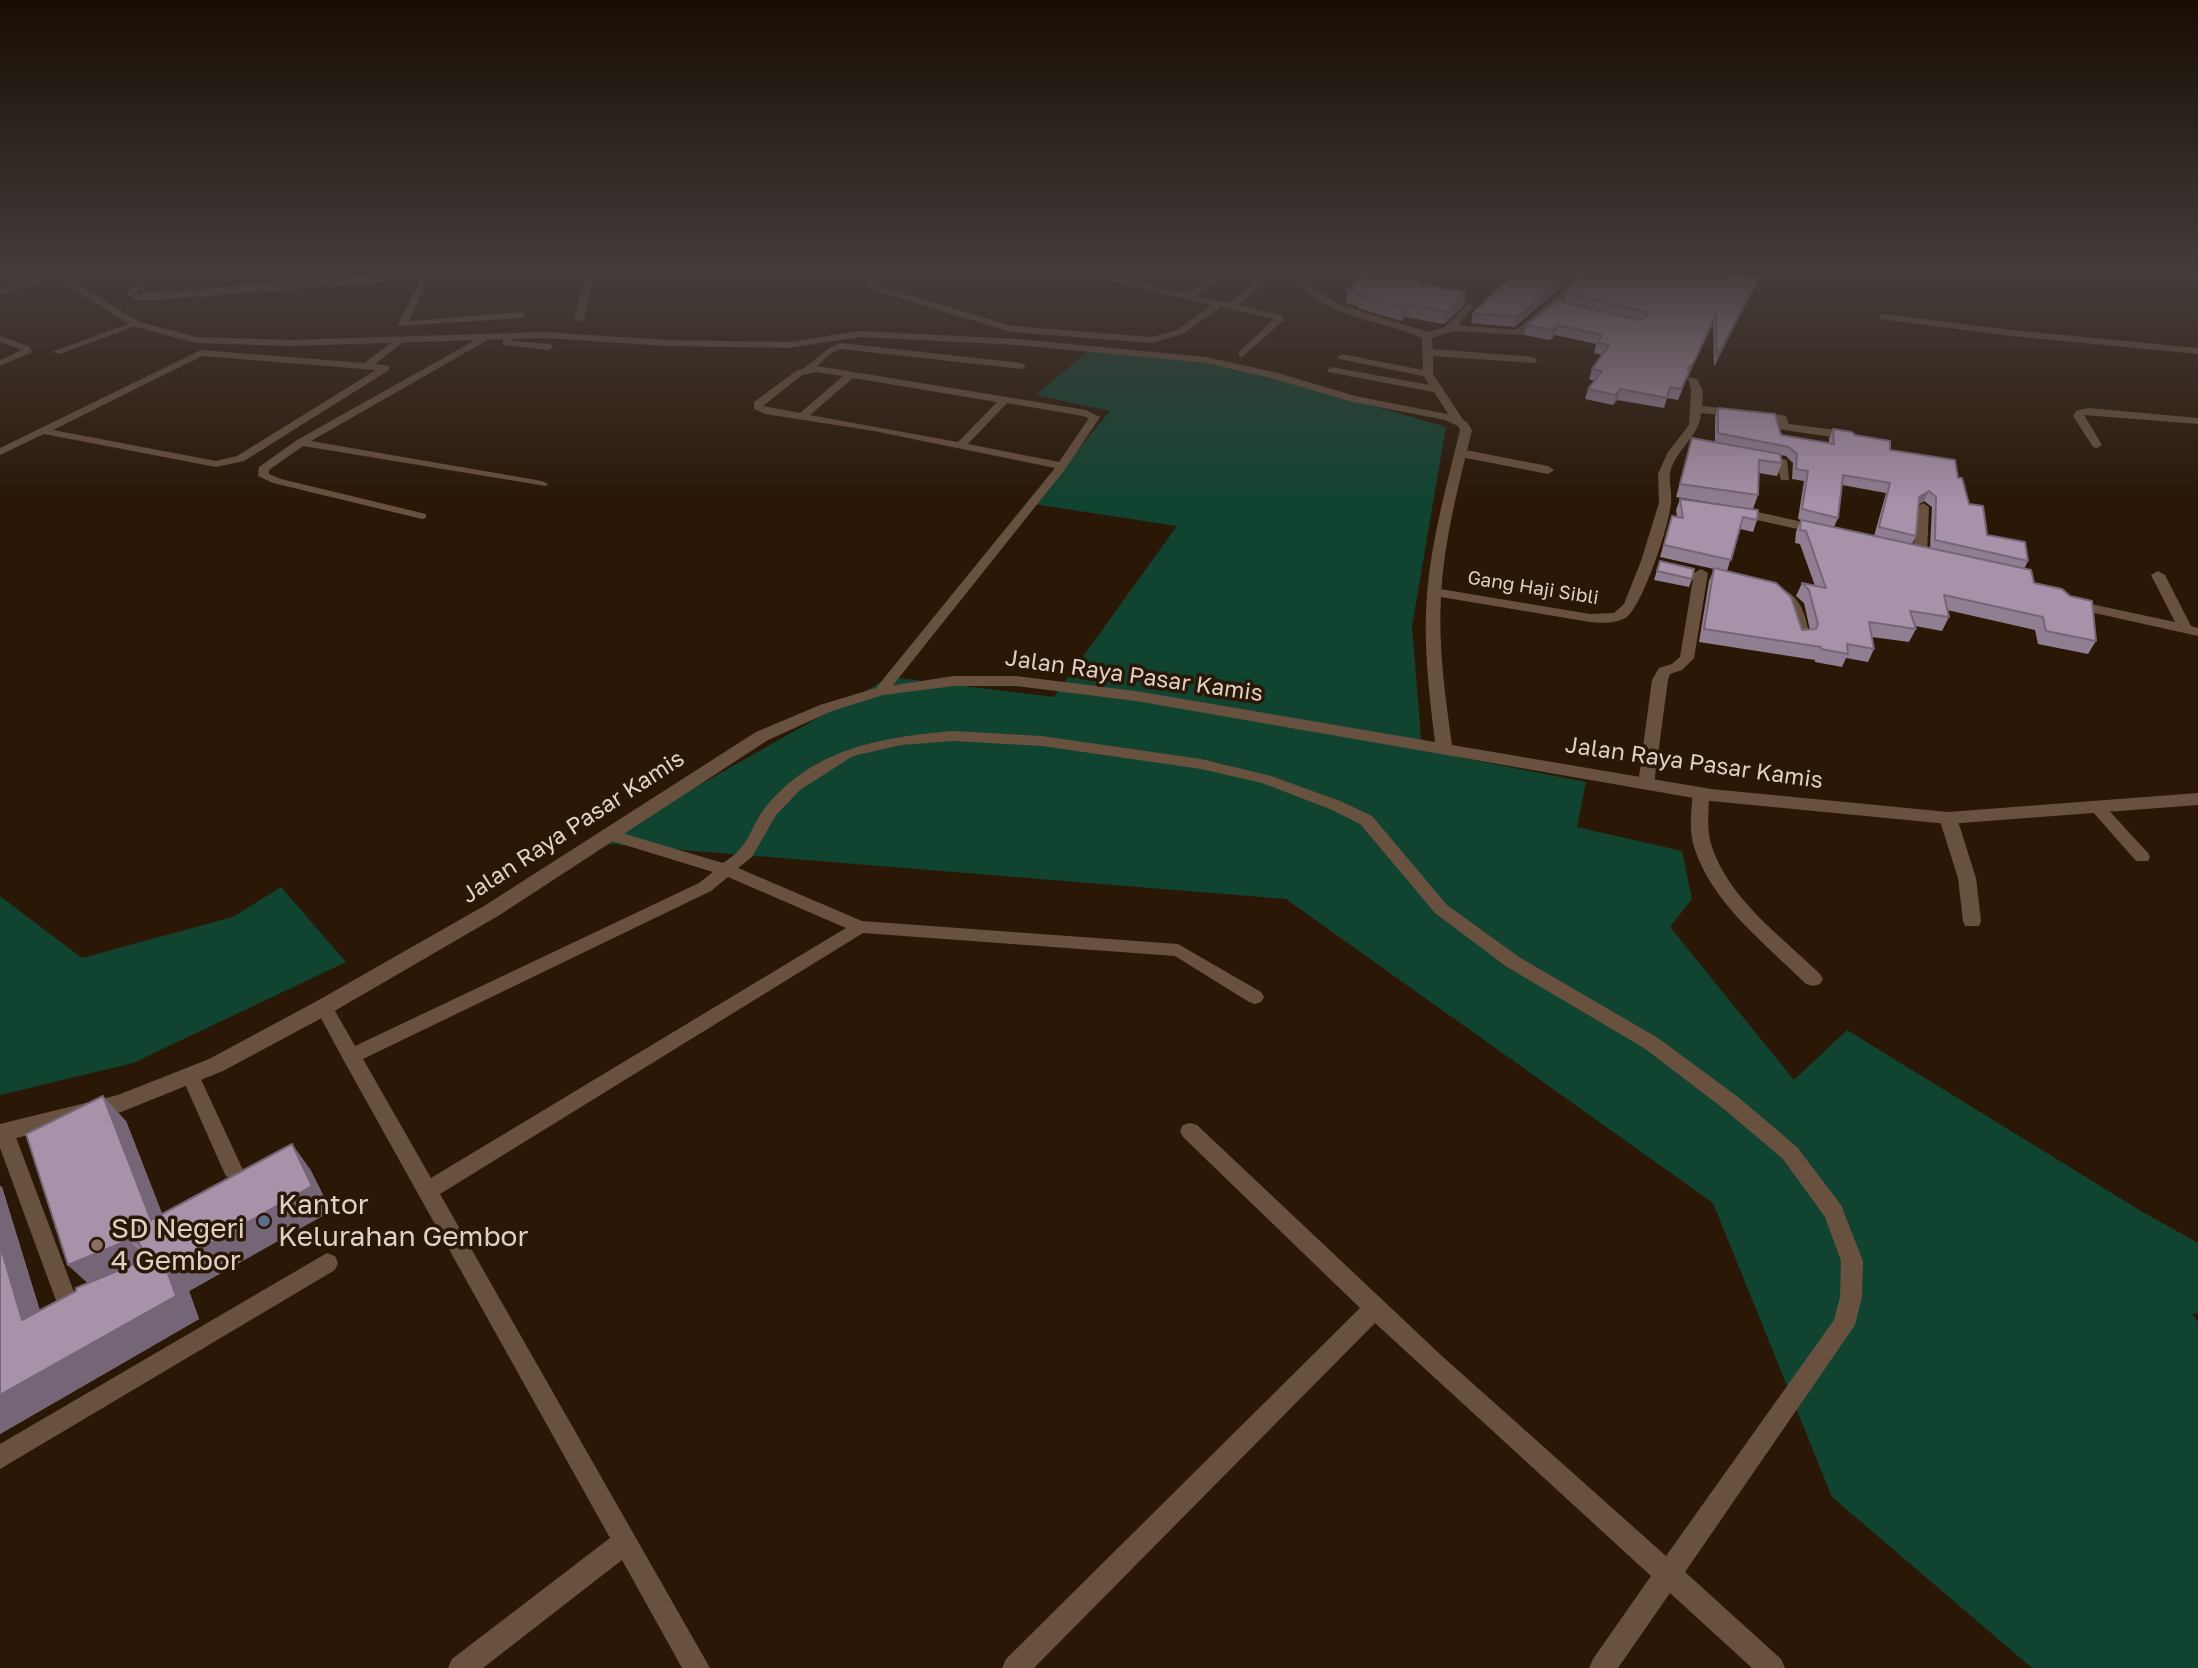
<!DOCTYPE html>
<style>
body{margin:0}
canvas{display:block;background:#2a1706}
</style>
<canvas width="2198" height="1668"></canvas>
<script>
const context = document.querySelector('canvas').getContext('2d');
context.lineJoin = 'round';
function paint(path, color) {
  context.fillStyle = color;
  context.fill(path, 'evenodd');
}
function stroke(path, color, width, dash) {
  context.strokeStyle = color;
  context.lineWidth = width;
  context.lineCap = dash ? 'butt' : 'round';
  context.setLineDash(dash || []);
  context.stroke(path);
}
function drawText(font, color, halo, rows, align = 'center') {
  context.font = font + ' "Golos Text",sans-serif';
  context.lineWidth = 7;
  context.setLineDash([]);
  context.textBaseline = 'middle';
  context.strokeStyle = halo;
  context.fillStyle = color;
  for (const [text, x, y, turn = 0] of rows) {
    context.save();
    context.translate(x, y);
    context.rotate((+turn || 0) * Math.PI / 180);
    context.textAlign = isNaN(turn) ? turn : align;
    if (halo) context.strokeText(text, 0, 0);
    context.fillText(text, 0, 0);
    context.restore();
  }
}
paint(new Path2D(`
 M1090,350L1183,358L1279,378L1446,427L1412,626L1422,750L1586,782L1577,827L1682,851L1692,899L1670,927L1794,1080L1847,1030L2141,1211L2198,1243V1313L2192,1314L2198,1322V1668H2032L1832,1497L1713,1203L1286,899L597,843L890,677L1054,697L1177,526L1033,504L1110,411L1036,395Z
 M281,887L346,962L133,1063L0,1095V896L82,958L233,917Z`), '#114331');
paint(new Path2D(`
 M55,272L58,273V277L0,295V289Z
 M143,272H151L136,293L138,294L424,272H475L471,275L429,278L409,321L522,312L526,315L522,318L400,326L398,324L421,279L156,300H136L127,294Z
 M586,272H594L584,319L579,322L574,319Z
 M862,272H870L875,282L882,287L1012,326L1151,337L1177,330L1212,305L1073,272H1088L1186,294L1219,272H1228L1195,296L1229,303L1255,284L1254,279L1247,272H1256L1262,278L1263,285L1238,305L1281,315L1284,320L1242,357L1239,356V352L1274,319L1221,307L1183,334L1151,343L1011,332L876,291L868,285Z
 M1883,314L2011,330L2198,348V354L2011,336L1880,319L1879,317Z
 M133,322L141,324L60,354L52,352Z
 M488,333L493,336L491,338L311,441L542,481L548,484L546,486L303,446L269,470V474L281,479L426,514V518L422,519L273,483L258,476L259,467L297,440Z
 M508,333L513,336L511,341L549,344L554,347L549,350L503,345V336Z
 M0,336L30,347L32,352L0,366V360L22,350L0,342Z
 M399,337L407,339L375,364L389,366V370L244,461L216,467L44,434L0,455V448L201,350L364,363ZM202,356L376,370L237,456L216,461L53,430Z
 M840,343L1021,363L1026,366L1021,369L841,349L833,352L817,366L1086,410L1100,417L1066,468L886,694L881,695L874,691L876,688L1055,468L874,431L765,414L754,409V402L796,371C812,367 822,349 840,343ZM816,372L843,376L800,413L763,406L802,375ZM853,378L997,402L958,442L810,415ZM1007,403L1083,416L1089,418L1059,462L968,444Z
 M1342,354L1428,371L1433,374L1428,377L1339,359L1337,357Z
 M2088,408L2198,418V424L2084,415L2102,445L2097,448L2093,447L2073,416L2076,411Z
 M953,731L1042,736L1201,759L1271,776L1340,801L1372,816L1447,905L1519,957L1658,1038L1738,1097L1797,1147L1841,1205L1863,1261L1862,1297L1855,1325L1685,1572L1781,1659L1785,1668H1752L1670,1593L1618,1668H1589L1593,1659L1651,1576L1375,1323L1034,1668H1002L1006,1659L1360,1308L1183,1137L1180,1131L1183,1125L1190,1123L1197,1125L1443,1357L1666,1556L1834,1320L1840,1297L1841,1261L1825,1217L1783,1159L1724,1109L1644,1048L1507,967L1435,913L1360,824L1330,809L1262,783L1201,769L1042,746L953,741L901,745L853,756L800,790L776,815L752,857L738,868L862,921L1178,944L1261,992L1264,997L1261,1002L1255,1004L1249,1002L1175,956L863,933L440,1194L710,1668H682L622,1560L483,1668H448L452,1659L610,1538L344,1061L315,1007L318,1002L324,1000L330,1002L355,1046L699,883L713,872L602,838L600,834L602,830L608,829L723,863C729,859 735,855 740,849C750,838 755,820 765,808C813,748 882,737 953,731ZM728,877L846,928L431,1178L363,1059L711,891Z
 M2097,802L2102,803L2148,853L2150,857L2148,861H2136L2092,811L2089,807Z
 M190,1067L197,1070L199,1075L243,1170L240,1176L233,1179L226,1176L223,1170L181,1075L183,1070Z
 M4,1124L11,1126L14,1132L74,1292L89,1299L92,1306L89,1313L81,1316L58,1306L0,1148V1125Z
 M327,1253L335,1256L338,1263L335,1270L0,1469V1444Z`), '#68513e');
paint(new Path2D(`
 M1288,272H1298L1318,291L1340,305L1428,332L1445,327L1469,303L1474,306L1458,325L1516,330L1562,292L1579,272H1589L1568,296L1522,335L1453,331L1432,338L1433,349L1533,357L1538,360L1533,363L1433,356V374L1464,421L1458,424L1454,423L1434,392L1328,372L1327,370L1332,367L1429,385L1423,374L1422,338C1369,315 1329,322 1288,272Z
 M1688,377L1697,379L1703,391L1702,406L1782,415L1786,416L1789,424L1853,432L1859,436L1853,440L1784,430L1780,429L1777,421L1701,413C1700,437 1674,450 1670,474C1669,483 1672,493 1671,502C1670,524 1643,604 1627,617C1617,624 1602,623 1590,622L1429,595L1427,592L1434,588L1590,614L1614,613L1624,604L1641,561L1659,503L1658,474L1668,452L1689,425L1691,391Z
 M1460,449L1548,466L1554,470L1548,474L1456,456L1454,453Z
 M1759,453L1787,460L1789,480H1781L1777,465L1755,460L1753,457Z
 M1923,503L1929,507L1927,554L1920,558L1913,554L1917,507Z
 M1735,507L1825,527L1827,530L1820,534L1730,514V508Z
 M1701,569L1708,573L1694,658L1682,670L1670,674L1668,680L1654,784L1646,789L1638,784L1652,680L1659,668L1672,664L1680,657L1694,573Z
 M2158,571L2165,575L2191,626L2198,628V636L2072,608L2065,604L2072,600L2175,622L2151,575Z
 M1771,585C1800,592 1805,611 1810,638L1808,641H1798L1796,638L1786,603L1764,589Z
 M1701,787L1709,793C1709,811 1706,830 1712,847C1729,899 1782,937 1820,974L1823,979L1820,984L1813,986L1806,984C1766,944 1712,904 1694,847C1689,830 1691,811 1693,793Z
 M1948,812L1957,818L1976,878L1981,921L1979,926H1965L1963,921L1958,878L1939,818Z`), '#68513e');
paint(new Path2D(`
 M45,272H56L140,322L196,337L291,340L544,332L667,340L789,342L860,331L1017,339L1206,357L1278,373L1355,396L1452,415L1467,422L1472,430C1459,484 1444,539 1441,595C1438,645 1445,695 1452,745L1711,789L1948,812L2198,793V805L1948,824L1711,801L1136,701L1016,686H954L883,695L832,711L768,740L498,916L331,1013L223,1071L121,1112L0,1142V1124L118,1095L209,1059L317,1001L484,906L756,732L820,705L876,688L954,676H1016L1136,691L1435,742C1429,693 1423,643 1427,593C1432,537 1447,484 1460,430L1458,426L1445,420L1353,402L1271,378L1206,363L1017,345L860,337L789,348L667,346L544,338L291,346L196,343L132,326Z`), '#68513e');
paint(new Path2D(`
 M1516,272H1571L1569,280L1515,327L1471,323L1473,313Z
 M1758,279L1754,288L1714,367L1713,324L1689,374L1688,376L1678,400L1667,398L1664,408L1617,400L1613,405L1585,399L1588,389L1594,381L1589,379L1592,369L1602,355L1594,353L1596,344L1555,335L1550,340L1524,335L1526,325L1564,302L1566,293Z
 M1420,284L1466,292L1464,305L1444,324L1406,317L1401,321L1358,308V306L1346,303L1347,290Z
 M1718,408L1781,435L1829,443V439L1833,429L1855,435L1958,478L1969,504L1987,535L2028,561L2024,569L2034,583L2096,641L2088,654L2038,644L2035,630L1947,610L1949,617L1942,631L1915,626L1916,629L1909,642L1872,637L1874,649L1868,662L1846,658L1842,667L1815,662V660L1699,642L1709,581L1714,569L1660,557L1672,516L1677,517L1676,510L1680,499L1757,520L1753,532L1740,529L1727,571L1802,630H1810L1804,603L1796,596L1802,583L1815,586L1800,544L1795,543L1796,532L1801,520L1798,519L1804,481L1792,479L1793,463L1786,456L1780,455L1782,463L1777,476L1759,473L1758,495L1753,509L1676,497L1692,438L1715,442V417ZM1842,485L1886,493L1874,536L1834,527L1838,518ZM1924,501L1932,507L1930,548L1912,544L1916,536L1919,504Z
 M1660,561L1692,579L1689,587L1654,580Z
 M126,1121L162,1214L310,1169L331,1211L189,1291L199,1319L0,1434V1186L2,1187L40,1311L76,1291L88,1283L68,1265Z`), '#907e92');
paint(new Path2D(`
 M1569,272H1571L1569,280L1515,327L1517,317Z
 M1758,279L1754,288L1714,367L1717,357Z
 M1466,292L1464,305L1444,324L1446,312Z
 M1408,304L1406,317L1401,321L1403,308Z
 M1716,314L1713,324L1689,374L1688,376L1678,400L1688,368Z
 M1558,325L1555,335L1550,340L1552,330Z
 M1620,389L1617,400L1613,405L1616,395Z
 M1929,491L1924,501L1914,507L1919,497Z
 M103,1096L126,1121L174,1244L151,1220Z
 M292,1144L310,1169L331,1211L189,1291L199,1319L0,1434V1395L166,1268Z
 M0,1186L2,1187L49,1343L22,1320L0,1245Z
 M129,1240L153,1264L94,1289L68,1265Z`), '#756677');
const building = new Path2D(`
 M1367,272H1421L1420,284L1466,292L1446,312L1408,304L1403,308L1360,295L1362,293L1347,290Z
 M1516,272H1569L1517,317L1473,313Z
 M1586,272H1706L1758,279L1717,357L1716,314L1693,364L1688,368L1689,373L1681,389L1670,387L1667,398L1620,389L1616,395L1588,389L1602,371L1592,369L1609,345L1597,343L1602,335L1558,325L1552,330L1526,325L1557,301L1640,320L1647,316L1646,312L1566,293Z
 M1718,408L1775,414L1781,435L1834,444L1833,429L1852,432L1855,435L1890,441V450L1955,460L1958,478H1962L1969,504L1983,506L1987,535L2025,542L2028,561L1935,540L1936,497L1929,491L1919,497L1916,536L1879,527L1890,483L1843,475L1838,518L1802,509L1808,471L1796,469L1797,454L1789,447L1718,433Z
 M1692,438L1780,454L1782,463L1759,460L1758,495L1680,484Z
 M1680,499L1758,510L1757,520L1743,517L1731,560L1664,545L1672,516L1683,518Z
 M1801,520L2031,570L2034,583L2062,589L2070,596L2092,601L2096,641L2046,631L2043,617L1944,595L1949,617L1910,611L1916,629L1869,622L1874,649L1847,644L1848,654L1821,649V647L1704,629L1714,568L1776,583L1791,597L1802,630L1816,629L1818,624L1809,590L1802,583L1826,588L1806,531L1800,530Z
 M1660,561L1694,569L1692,579L1657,571Z
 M103,1096L151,1220L292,1144L312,1186L166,1268L176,1296L0,1395V1245L22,1320L76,1291V1288L139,1262L144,1253L139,1243L129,1240L68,1265L26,1134Z`);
paint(building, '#a792aa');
stroke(building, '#756677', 2);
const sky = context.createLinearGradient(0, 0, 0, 505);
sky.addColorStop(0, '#170d03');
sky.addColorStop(0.54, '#443c3b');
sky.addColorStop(1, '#443c3b00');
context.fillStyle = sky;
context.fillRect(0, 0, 2198, 505);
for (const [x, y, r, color] of [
 [264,1221,7,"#5c6f8a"],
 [97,1245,7,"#8d6e63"]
]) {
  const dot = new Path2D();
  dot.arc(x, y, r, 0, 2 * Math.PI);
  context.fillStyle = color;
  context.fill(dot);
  stroke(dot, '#2a1706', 2.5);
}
drawText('19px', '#dfd1c7', '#2a1706', [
 ["Gang Haji Sibli",1533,588,9]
]);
drawText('23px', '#dfd1c7', '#2a1706', [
 ["Jalan Raya Pasar Kamis",1134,676,8],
 ["Jalan Raya Pasar Kamis",1694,763,8],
 ["Jalan Raya Pasar Kamis",573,827,-33]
]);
drawText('28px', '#dfd1c7', '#2a1706', [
 ["Kantor",278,1205],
 ["Kelurahan Gembor",278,1237],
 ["SD Negeri",111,1229],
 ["4 Gembor",111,1261]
], 'left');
</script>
